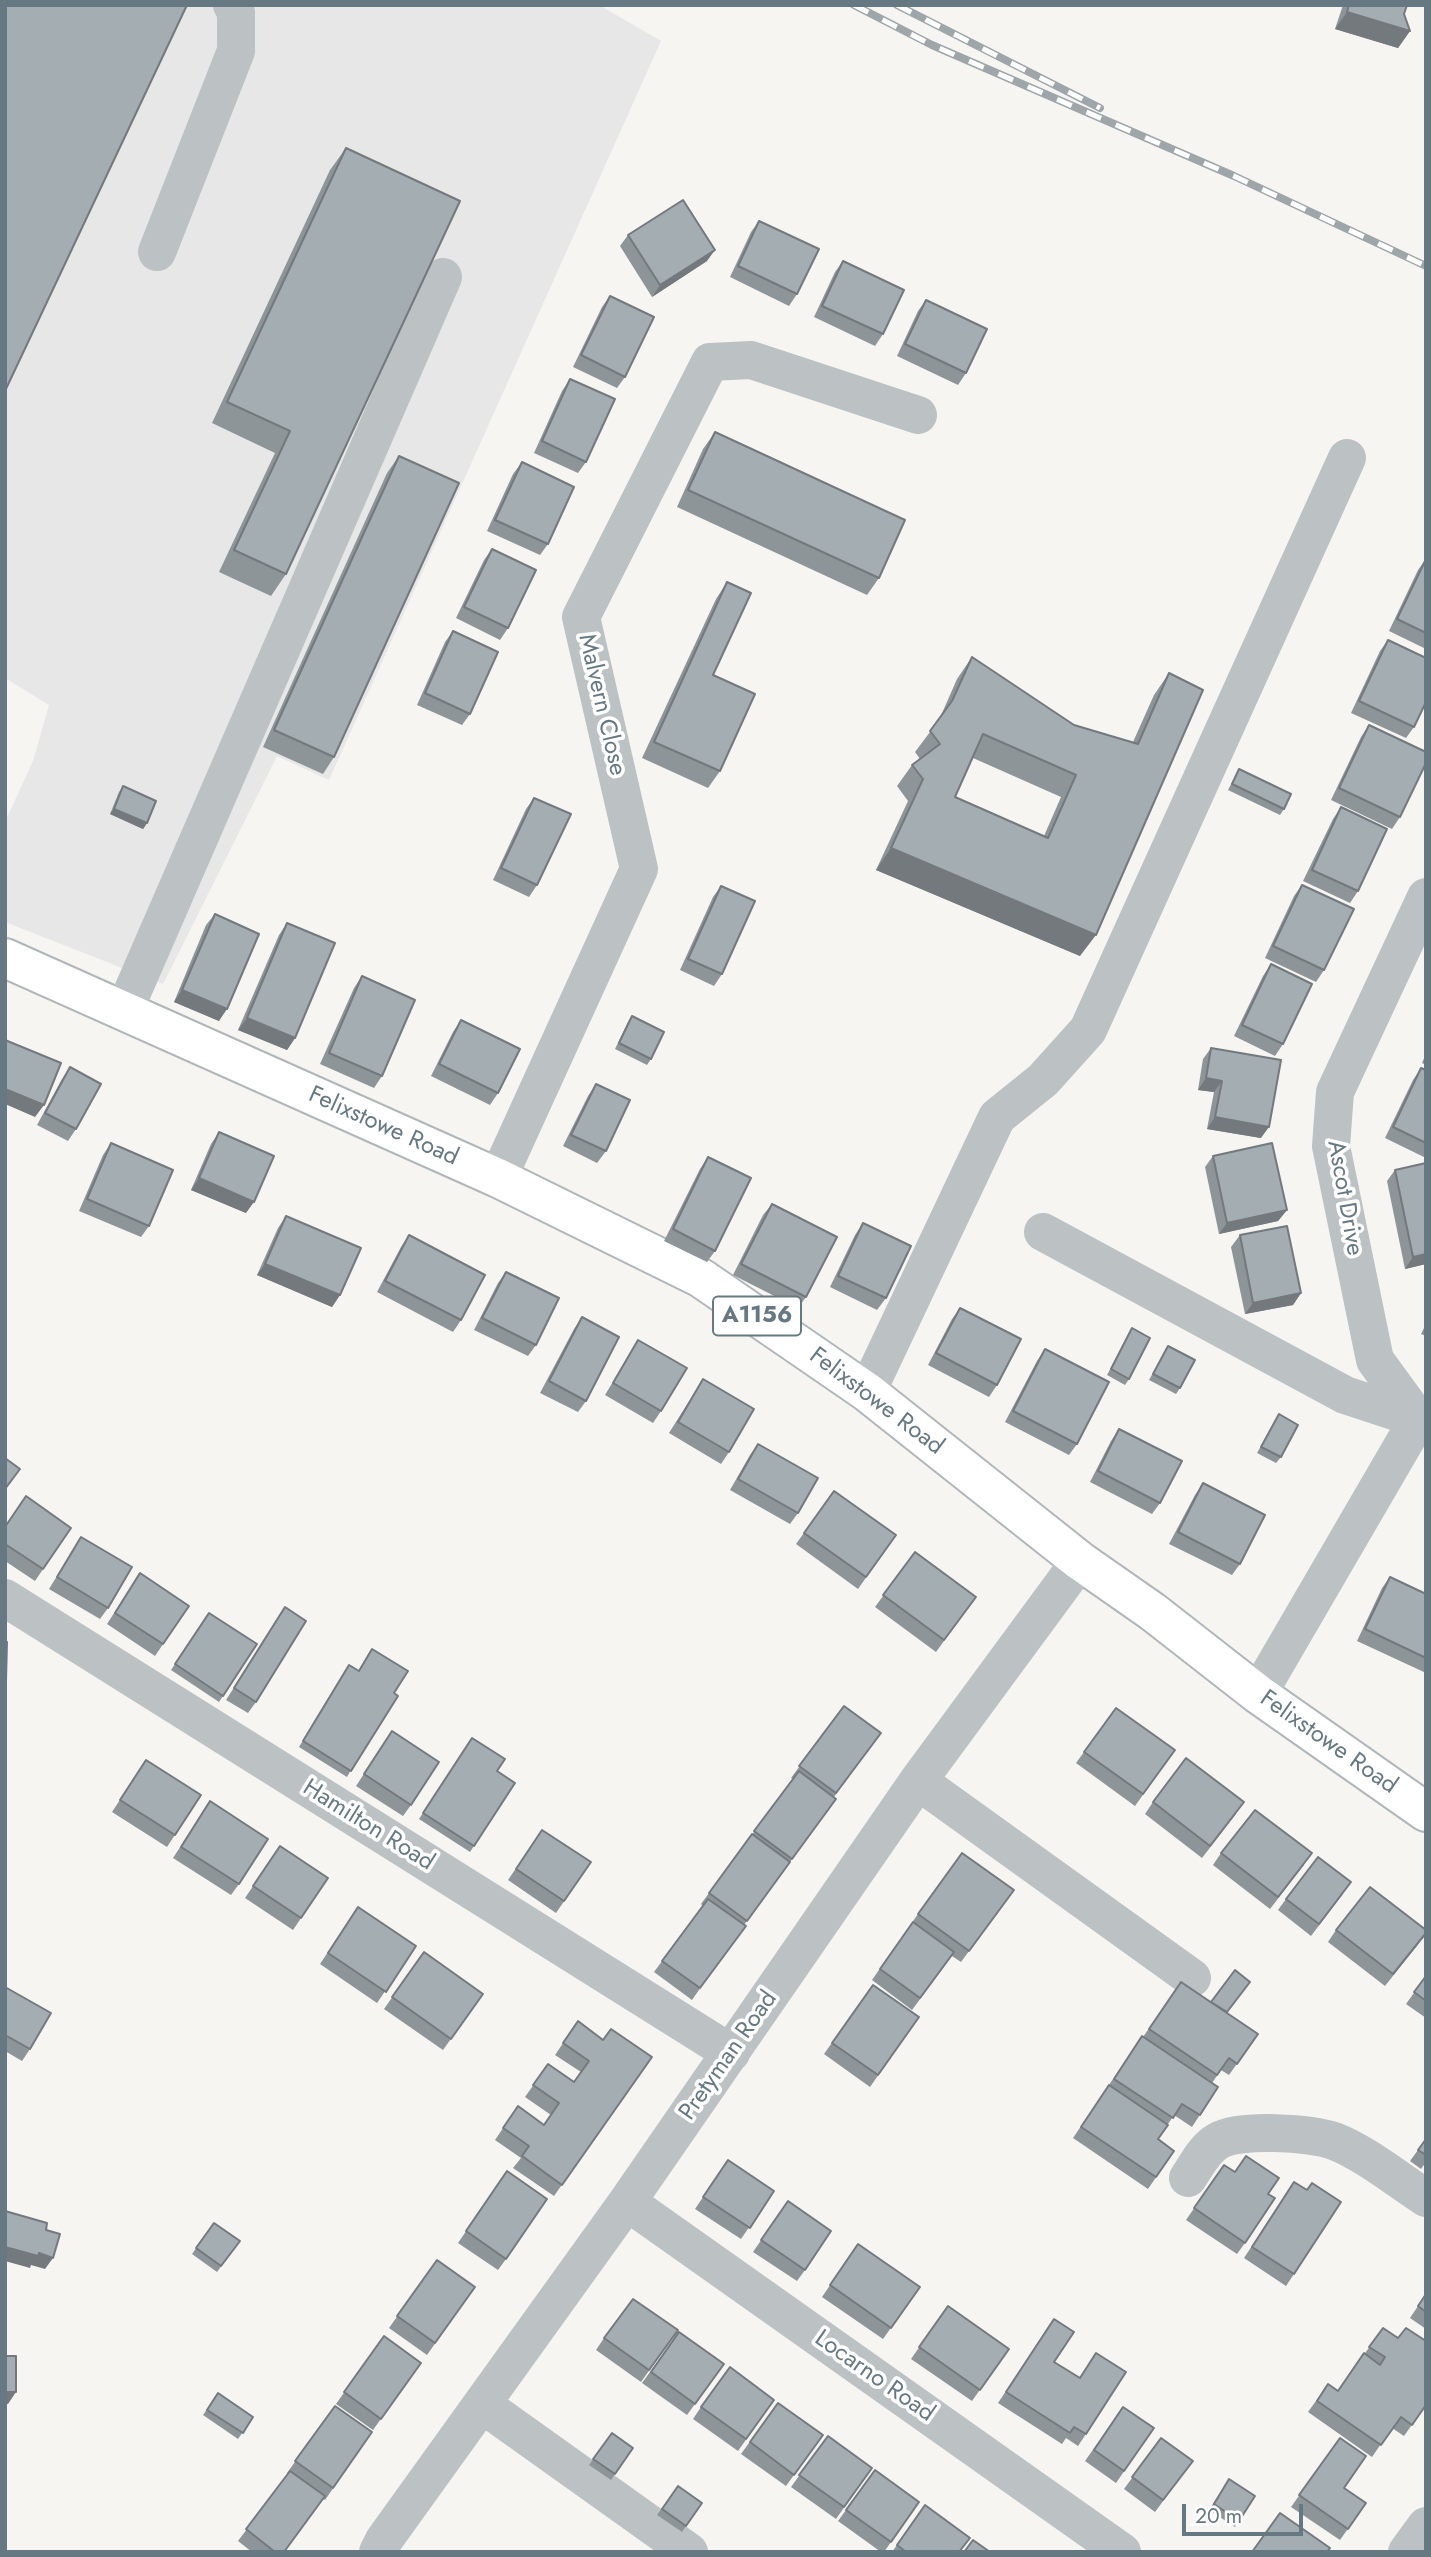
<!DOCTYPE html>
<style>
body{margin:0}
#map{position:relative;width:1431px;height:2557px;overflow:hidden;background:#f6f5f2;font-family:Jost,sans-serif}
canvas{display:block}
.frame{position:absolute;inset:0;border:7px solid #667882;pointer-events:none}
.scale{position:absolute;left:1182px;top:2504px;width:121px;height:32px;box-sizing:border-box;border:4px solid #667882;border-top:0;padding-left:9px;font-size:21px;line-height:24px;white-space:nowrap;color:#667882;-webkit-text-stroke:5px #fff;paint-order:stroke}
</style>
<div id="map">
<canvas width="1431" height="2557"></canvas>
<div class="frame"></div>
<div class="scale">20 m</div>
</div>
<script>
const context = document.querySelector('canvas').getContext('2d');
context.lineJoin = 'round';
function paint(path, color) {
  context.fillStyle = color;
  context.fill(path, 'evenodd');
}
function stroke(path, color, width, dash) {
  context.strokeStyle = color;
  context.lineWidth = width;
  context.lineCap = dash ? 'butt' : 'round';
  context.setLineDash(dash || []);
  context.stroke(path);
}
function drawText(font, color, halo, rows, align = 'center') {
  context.font = font + ' Jost,sans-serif';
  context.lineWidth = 7;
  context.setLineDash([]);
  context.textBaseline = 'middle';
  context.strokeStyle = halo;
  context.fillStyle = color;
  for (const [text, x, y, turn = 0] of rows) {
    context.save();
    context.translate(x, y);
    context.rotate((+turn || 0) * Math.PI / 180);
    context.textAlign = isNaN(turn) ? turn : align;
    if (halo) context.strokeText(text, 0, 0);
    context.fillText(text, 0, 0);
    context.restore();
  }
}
paint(new Path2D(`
 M5,5H599L661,41L329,780L277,756L163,984L5,922V822L33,761L49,705L5,678Z`), '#e6e7e6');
const major = new Path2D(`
 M5,958L498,1178L701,1278L867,1392L1080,1561L1153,1612L1258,1694L1426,1812`);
stroke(major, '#b0b6b9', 42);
stroke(new Path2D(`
 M157,252L236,51V12L232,5
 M124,1011L443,277
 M498,1178L639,869L581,617L710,362L751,360L918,415
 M1043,1232L1345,1395L1418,1419L1424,1418
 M867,1392L997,1117L1043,1080L1088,1030L1347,458
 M1418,1419L1375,1360L1331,1146L1335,1092L1426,897
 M5,1598L731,2053
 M1258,1694L1418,1419
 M918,1781L1192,1978
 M1188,2178C1197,2165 1204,2149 1218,2141C1240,2128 1311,2133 1334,2141C1365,2153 1398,2180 1426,2198
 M627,2202L1122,2552
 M483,2405L689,2552
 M378,2552L384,2540L627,2202L918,1781L1080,1561
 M1407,2552L1426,2526`), '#bcc1c4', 38);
stroke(major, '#fff', 38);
const rail = new Path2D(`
 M854,5L932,45L1234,176L1426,266
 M897,5L1100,108`);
stroke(rail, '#9ea6aa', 8);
stroke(rail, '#fff', 5, [16]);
paint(new Path2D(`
 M1343,5H1407L1404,14L1410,31L1398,48L1335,29Z
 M346,148L286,574L271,596L219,572L275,453L212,423L330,170Z
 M759,221L797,294L789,306L730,277L751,232Z
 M628,235L707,261L652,297L620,246Z
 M843,261L883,334L875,346L814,317L835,272Z
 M610,296L625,377L617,388L573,367L602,307Z
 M926,300L966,373L958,385L897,356L918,311Z
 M570,379L586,462L578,473L534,453L562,391Z
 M715,432L879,578L867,595L677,507L703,449Z
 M399,456L334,757L323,774L263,747L387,473Z
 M522,462L548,544L540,555L487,531L513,474Z
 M492,549L508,628L500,640L456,618L484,560Z
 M1426,559V649L1389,631L1418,570Z
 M727,582L713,675L720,771L708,788L642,758L716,599Z
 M453,631L470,714L462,725L417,705L445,642Z
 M1388,640L1414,727L1406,738L1351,713L1380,651Z
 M972,657L1074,725L1133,742L1154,695L1169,673L1080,956L876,870L908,801L897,786L912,765L920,759L915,752L939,720L957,679ZM973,758L1061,797L1044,836L955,797Z
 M1369,725L1400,817L1392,829L1331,800L1361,737Z
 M1239,769L1284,809L1280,815L1228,790Z
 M123,786L147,823L143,829L110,814L119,792Z
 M534,798L537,885L529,897L493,880L526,809Z
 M1341,807L1358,891L1350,903L1303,881L1333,819Z
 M1302,885L1324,970L1316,982L1265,958L1294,896Z
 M721,886L722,974L714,986L680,970L713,897Z
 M215,914L219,1021L174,1002L206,925Z
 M287,923L295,1038L287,1050L238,1030L279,935Z
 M1271,964L1283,1044L1275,1056L1234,1036L1263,976Z
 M362,976L382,1076L374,1088L320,1064L354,988Z
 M632,1016L651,1059L647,1065L615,1049L628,1022Z
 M461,1020L498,1093L490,1105L431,1076L453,1032Z
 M1211,1048L1261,1138L1207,1129L1214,1092L1198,1090L1203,1059Z
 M1426,1054V1065L1422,1063Z
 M70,1067L76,1129L68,1141L37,1125L62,1079Z
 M1421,1068L1426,1070V1158L1385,1138L1413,1080Z
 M596,1084L606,1151L597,1163L563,1146L588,1096Z
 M219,1132L246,1213L191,1190L211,1144Z
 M111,1143L149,1226L141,1237L79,1211L103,1155Z
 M1213,1156L1287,1210L1278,1221L1219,1234L1205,1167Z
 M708,1157L715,1251L707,1262L664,1241L700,1169Z
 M1395,1170L1426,1264L1405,1269L1387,1181Z
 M772,1204L806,1297L798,1308L733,1275L763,1215Z
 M286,1216L340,1295L332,1307L257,1275L278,1228Z
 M863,1223L886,1298L877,1310L830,1287L855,1235Z
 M409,1235L461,1320L453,1332L377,1292L401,1247Z
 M1240,1235L1301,1293L1293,1305L1245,1314L1231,1247Z
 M506,1272L536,1345L528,1356L474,1330L498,1283Z
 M960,1308L997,1385L989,1397L928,1365L952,1319Z
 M582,1317L586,1401L578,1412L540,1393L574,1329Z
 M1426,1324V1336L1421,1334Z
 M1132,1328L1129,1379L1125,1385L1107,1375Z
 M638,1340L661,1411L653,1423L605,1395Z
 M1168,1346L1180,1388L1176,1394L1149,1380Z
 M1045,1349L1077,1444L1069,1455L1005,1422L1037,1361Z
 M703,1379L729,1452L721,1464L669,1433Z
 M1279,1414L1281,1457L1276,1463L1257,1453Z
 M1119,1429L1160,1503L1152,1514L1090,1482L1111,1441Z
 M758,1444L798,1513L790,1524L730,1490L750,1455Z
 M1203,1483L1240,1564L1232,1575L1169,1544L1195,1495Z
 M834,1491L896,1535L858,1589L796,1544Z
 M5,1526L71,1528L35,1581L5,1561Z
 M81,1537L108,1608L100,1619L49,1589Z
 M915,1552L976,1597L936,1652L875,1607Z
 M1390,1577L1426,1594V1673L1357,1641L1382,1588Z
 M132,1585L189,1606L155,1656L107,1624Z
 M285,1607L256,1702L248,1713L226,1700Z
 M209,1613L257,1644L219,1702L171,1670Z
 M345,1671L394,1693L347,1777L299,1747Z
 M844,1706L881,1733L834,1797L836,1799L744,1925L692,2000L654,1972L703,1906L701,1904L709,1893L793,1779L791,1778Z
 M1116,1708L1175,1750L1135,1806L1076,1763Z
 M392,1731L411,1805L403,1816L356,1786Z
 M472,1738L497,1771L515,1783L470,1852L419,1819Z
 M146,1760L201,1795L167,1847L112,1812Z
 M210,1801L239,1884L231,1895L173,1858Z
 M1153,1802L1236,1814L1202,1858L1145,1814Z
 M542,1830L591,1862L556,1913L508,1880Z
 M280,1846L328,1878L293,1930L245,1898Z
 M1221,1853L1304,1865L1270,1909L1213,1865Z
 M1014,1890L961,1962L952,1956L912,2010L872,1980L918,1914Z
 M1343,1894L1311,1936L1278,1910L1286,1899Z
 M358,1907L416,1946L377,2003L320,1964Z
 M1336,1930L1419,1943L1385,1986L1328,1942Z
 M424,1952L483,1994L443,2050L384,2009Z
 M1426,1976V2018L1406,2004Z
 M1181,1982L1258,2034L1229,2075L1221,2070L1212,2083L1218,2087L1192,2127L1174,2115L1158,2139L1174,2151L1148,2189L1073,2138L1134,2048L1143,2037Z
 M873,1985L919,2017L870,2087L824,2054Z
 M5,1987L30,2049L22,2061L5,2051Z
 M578,2021L603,2040L652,2057L554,2196L513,2168L521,2158L495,2140L518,2106L544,2125L551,2115L525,2097L548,2064L574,2082L581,2072L555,2055Z
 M1426,2139V2162L1421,2169L1410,2161Z
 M728,2160L774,2191L741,2239L695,2209Z
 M1224,2165L1268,2194L1245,2243L1237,2254L1186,2220Z
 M507,2171L506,2259L498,2270L458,2243Z
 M1294,2182V2274L1286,2286L1244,2258Z
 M788,2201L805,2270L797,2281L753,2252Z
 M214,2223L240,2241L217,2272L192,2254Z
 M858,2244L920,2287L883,2339L822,2297Z
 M437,2260L475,2287L427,2355L389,2328Z
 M1426,2294V2329L1410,2318Z
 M948,2306L1009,2349L972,2401L911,2359Z
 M1054,2319V2362L1080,2378L1096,2353L1086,2434L1078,2446L1066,2438L1062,2444L998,2403Z
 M1383,2328L1426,2405L1404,2436L1392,2428L1372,2457L1308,2412L1328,2384L1338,2391Z
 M678,2330L641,2382L596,2350L604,2338Z
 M679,2332L724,2364L687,2415L642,2383Z
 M384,2336L421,2363L373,2430L336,2404Z
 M218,2393L253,2417L238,2439L203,2415Z
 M774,2400L738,2451L693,2419L701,2407Z
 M778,2403L823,2435L786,2486L741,2454Z
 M335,2406L372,2432L325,2500L323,2499L284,2552H252L238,2541L288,2474L287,2473Z
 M1123,2407L1154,2428L1116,2483L1085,2461Z
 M612,2433L633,2448L611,2480L589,2465Z
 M828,2436L872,2468L836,2519L791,2487Z
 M1161,2438L1193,2461L1155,2512L1124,2489Z
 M1340,2438L1344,2488L1366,2503L1340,2540L1291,2507Z
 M875,2470L919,2502L884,2552H881L838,2521Z
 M1229,2479L1255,2496L1235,2527L1209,2510Z
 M678,2486L702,2503L682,2532L657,2515Z
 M925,2505L960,2552H892Z`), '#8d9599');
paint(new Path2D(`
 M1347,12L1410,31L1398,48L1335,29Z
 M715,250L707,261L652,297L660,285Z
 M114,809L147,823L143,829L110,814Z
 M891,848L1096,935L1080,956L876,870Z
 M182,990L227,1009L219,1021L174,1002Z
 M247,1018L295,1038L287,1050L238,1030Z
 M1206,1078L1222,1081L1214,1092L1198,1090Z
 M5,1089L44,1105L35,1117L5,1104Z
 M1215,1117L1269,1127L1261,1138L1207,1129Z
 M199,1178L254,1202L246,1213L191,1190Z
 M1287,1210L1278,1221L1219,1234L1227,1223Z
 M1426,1254V1264L1405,1269L1413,1257Z
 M265,1264L340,1295L332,1307L257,1275Z
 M1301,1293L1293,1305L1245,1314L1253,1303Z
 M5,2247L39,2253L53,2258L45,2269L31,2265L30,2268L5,2261Z
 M5,2392H16L8,2404H5Z`), '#73797d');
const building = new Path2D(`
 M5,5H187L5,391Z
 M1349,5H1407L1404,14L1410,31L1347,12Z
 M346,148L460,201L286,574L234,550L290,431L227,402Z
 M683,200L715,250L660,285L628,235Z
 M759,221L819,249L797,294L738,266Z
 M843,261L904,290L883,334L822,306Z
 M610,296L654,317L625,377L581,355Z
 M926,300L987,329L966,373L905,344Z
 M570,379L615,399L586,462L542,441Z
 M715,432L905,520L879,578L688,490Z
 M399,456L459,483L334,757L274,730Z
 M522,462L574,487L548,544L495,520Z
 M492,549L536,570L508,628L464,607Z
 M1426,559V633L1397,619Z
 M727,582L751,593L713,675L755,694L720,771L654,742Z
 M453,631L498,652L470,714L425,693Z
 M1388,640L1426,658V702L1414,727L1359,701Z
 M972,657L1074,725L1138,744L1169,673L1203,690L1096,935L891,848L923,779L912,765L940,744L930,731L952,701ZM983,734L1076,775L1048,838L955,797Z
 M1369,725L1426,752V763L1400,817L1339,788Z
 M1239,769L1291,794L1284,809L1232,784Z
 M123,786L156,801L147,823L114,809Z
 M534,798L571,814L537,885L501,868Z
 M1341,807L1387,829L1358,891L1312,870Z
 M1302,885L1354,909L1324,970L1273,946Z
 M721,886L755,901L722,974L688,959Z
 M215,914L259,934L227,1009L182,990Z
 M287,923L335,943L295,1038L247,1018Z
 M1271,964L1312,984L1283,1044L1242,1025Z
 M362,976L415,1000L382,1076L329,1053Z
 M632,1016L664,1032L651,1059L619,1043Z
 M461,1020L520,1049L498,1093L439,1064Z
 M5,1040L61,1063L44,1105L5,1089Z
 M1211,1048L1281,1060L1269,1127L1215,1117L1222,1081L1206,1078Z
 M70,1067L101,1084L76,1129L45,1113Z
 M1421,1068L1426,1070V1143L1393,1127Z
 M596,1084L630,1100L606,1151L571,1135Z
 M219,1132L274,1156L254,1202L199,1178Z
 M111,1143L173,1170L149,1226L87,1199Z
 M1272,1143L1287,1210L1227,1223L1213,1156Z
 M708,1157L751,1178L715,1251L673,1229Z
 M1426,1163V1254L1413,1257L1395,1170Z
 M772,1204L837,1237L806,1297L741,1264Z
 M286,1216L361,1248L340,1295L265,1264Z
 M863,1223L911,1246L886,1298L838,1276Z
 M1287,1226L1301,1293L1253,1303L1240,1235Z
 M409,1235L485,1275L461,1320L385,1281Z
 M506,1272L559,1298L536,1345L482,1318Z
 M960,1308L1021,1339L997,1385L936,1353Z
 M582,1317L619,1337L586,1401L549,1381Z
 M1132,1328L1150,1338L1129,1379L1111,1369Z
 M638,1340L687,1368L661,1411L613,1383Z
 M1168,1346L1195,1360L1180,1388L1153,1374Z
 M1045,1349L1109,1382L1077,1444L1013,1411Z
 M703,1379L754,1409L729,1452L678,1422Z
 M1279,1414L1298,1425L1281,1457L1261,1447Z
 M1119,1429L1182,1461L1160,1503L1098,1471Z
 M758,1444L818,1478L798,1513L738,1479Z
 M5,1458L20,1469L5,1489Z
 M1203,1483L1265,1515L1240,1564L1178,1532Z
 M834,1491L896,1535L866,1577L804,1533Z
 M26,1496L71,1528L43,1569L5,1544V1527Z
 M81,1537L132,1567L108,1608L57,1577Z
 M915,1552L976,1597L944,1640L883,1595Z
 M140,1573L189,1606L163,1644L115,1613Z
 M1390,1577L1426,1594V1658L1365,1629Z
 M285,1607L306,1621L256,1702L234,1688Z
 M209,1613L257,1644L223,1696L175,1664Z
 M5,1642H7L6,1681H5Z
 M372,1649L408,1671L394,1693L398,1696L351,1771L303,1741L349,1665L359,1671Z
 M5,1694H6V1733H5Z
 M844,1706L881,1733L836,1793L799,1766Z
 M1116,1708L1175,1750L1143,1794L1084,1752Z
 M392,1731L439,1762L411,1805L364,1774Z
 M472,1738L505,1759L497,1771L515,1783L474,1846L423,1813Z
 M1186,1758L1244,1802L1210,1846L1153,1802Z
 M146,1760L201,1795L175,1835L120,1800Z
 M799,1771L836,1799L792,1859L754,1831Z
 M210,1801L268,1839L239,1884L181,1847Z
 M1255,1810L1312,1853L1278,1897L1221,1853Z
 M542,1830L591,1862L564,1901L516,1869Z
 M752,1834L790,1862L747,1921L709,1893Z
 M280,1846L328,1878L301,1918L253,1886Z
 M962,1853L1014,1890L969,1951L918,1914Z
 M1318,1857L1351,1882L1319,1924L1286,1899Z
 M1370,1887L1426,1930V1933L1393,1974L1336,1930Z
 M708,1899L746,1926L700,1988L662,1961Z
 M358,1907L416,1946L386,1992L328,1953Z
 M913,1922L954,1952L920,1998L880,1969Z
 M424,1952L483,1994L451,2039L392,1997Z
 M1235,1970L1250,1982L1227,2012L1211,2002Z
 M1426,1976V2001L1414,1992Z
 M1181,1982L1258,2034L1237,2064L1229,2058L1217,2075L1149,2029Z
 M873,1985L919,2017L878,2075L832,2043Z
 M5,1987L51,2013L30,2049L5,2035Z
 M578,2021L603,2040L611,2029L652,2057L562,2185L522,2156L529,2146L503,2128L518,2106L544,2125L559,2103L533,2085L548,2064L574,2082L589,2061L563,2043Z
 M1142,2036L1218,2087L1200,2115L1182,2104L1173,2118L1114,2079Z
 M1109,2085L1168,2125L1158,2139L1174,2151L1156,2177L1081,2127Z
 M1426,2139V2155L1418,2150Z
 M1246,2156L1279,2178L1268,2194L1275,2198L1245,2243L1194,2208L1224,2165L1235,2172Z
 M728,2160L774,2191L750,2228L703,2197Z
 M507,2171L547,2199L506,2259L466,2231Z
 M1294,2182L1307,2190L1312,2183L1341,2202L1294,2274L1252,2247Z
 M788,2201L831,2231L805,2270L761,2240Z
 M5,2211L47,2223L46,2230L60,2234L53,2258L39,2253L38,2256L5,2247Z
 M214,2223L240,2241L221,2266L196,2248Z
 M858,2244L920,2287L891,2328L830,2285Z
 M437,2260L475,2287L435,2343L397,2316Z
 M1426,2294V2312L1418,2306Z
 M633,2299L678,2330L649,2370L604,2338Z
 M948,2306L1009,2349L980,2390L919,2347Z
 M1054,2319L1074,2332L1054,2362L1080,2378L1096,2353L1126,2372L1086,2434L1074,2427L1070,2433L1006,2392Z
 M1383,2328L1398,2338L1406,2328L1426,2341V2405L1412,2425L1401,2417L1381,2445L1317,2401L1328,2384L1338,2391L1364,2353L1380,2365L1385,2357L1369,2347Z
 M679,2332L724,2364L695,2404L651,2372Z
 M384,2336L421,2363L381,2419L344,2392Z
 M5,2356H16V2392H5Z
 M730,2367L774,2400L746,2439L701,2407Z
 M218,2393L253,2417L243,2433L207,2410Z
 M778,2403L823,2435L794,2475L750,2442Z
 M335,2406L372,2432L333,2488L295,2461Z
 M1123,2407L1154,2428L1124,2471L1094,2450Z
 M612,2433L633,2448L615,2474L593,2459Z
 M828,2436L872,2468L844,2507L799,2475Z
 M1161,2438L1193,2461L1163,2500L1132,2477Z
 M1340,2438L1366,2456L1344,2488L1366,2503L1348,2529L1299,2495Z
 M875,2470L919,2502L891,2542L846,2510Z
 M290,2471L325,2496L284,2552H275L246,2529Z
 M1229,2479L1255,2496L1239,2521L1214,2504Z
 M678,2486L702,2503L686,2526L662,2509Z
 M925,2505L970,2538L959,2552H906L897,2545Z
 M1280,2513L1330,2548L1327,2552H1252Z
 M973,2540L990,2552H964Z`);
paint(building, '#a4adb2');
stroke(building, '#73797d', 2);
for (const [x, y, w] of [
 [757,1316,88]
]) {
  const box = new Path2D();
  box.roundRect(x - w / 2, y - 19.5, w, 39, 5);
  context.fillStyle = '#fff';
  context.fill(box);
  stroke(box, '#667882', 2);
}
drawText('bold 23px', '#667882', null, [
 ["A1156",757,1316]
]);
drawText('24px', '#667882', '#fff', [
 ["Malvern Close",601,705,77],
 ["Felixstowe Road",383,1127,24],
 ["Ascot Drive",1344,1198,80],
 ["Felixstowe Road",876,1402,37],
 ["Felixstowe Road",1328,1743,35],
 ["Hamilton Road",368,1826,32],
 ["Pretyman Road",729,2056,-55],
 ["Locarno Road",874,2377,35]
]);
</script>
